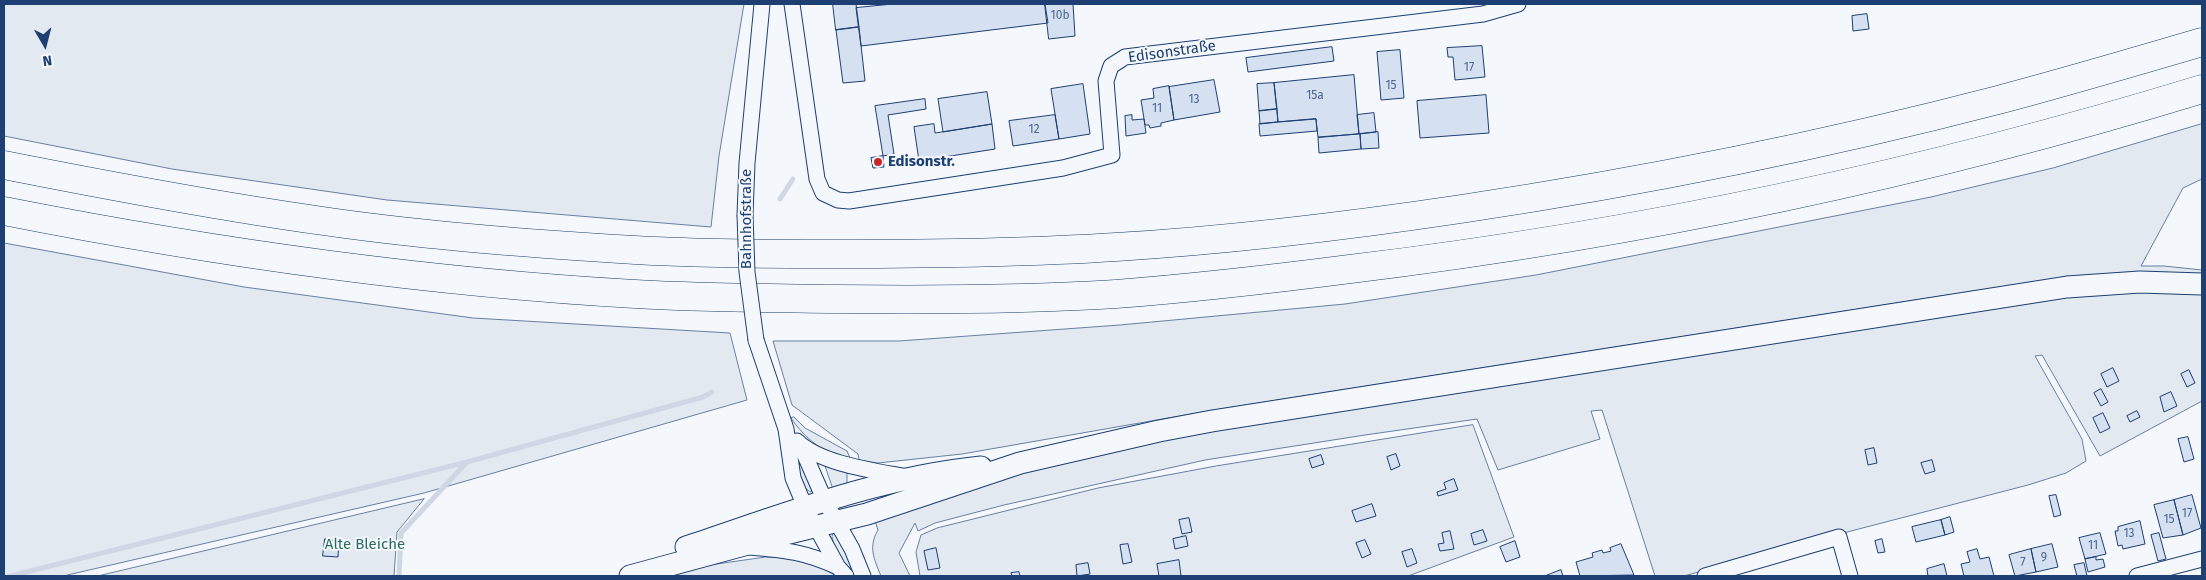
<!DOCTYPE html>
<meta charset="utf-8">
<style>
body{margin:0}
#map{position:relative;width:2206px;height:580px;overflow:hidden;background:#f4f7fb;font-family:"Fira Sans",sans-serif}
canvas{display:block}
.frame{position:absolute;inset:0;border:5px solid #1d3f73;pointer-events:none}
.north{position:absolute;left:20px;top:20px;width:50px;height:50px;-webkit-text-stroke:4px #f4f7fb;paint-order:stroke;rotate:172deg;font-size:14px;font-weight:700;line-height:20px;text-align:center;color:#1d3f73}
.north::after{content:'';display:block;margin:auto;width:18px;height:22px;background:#1d3f73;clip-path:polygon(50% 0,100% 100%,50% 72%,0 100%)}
</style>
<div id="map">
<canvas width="2206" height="580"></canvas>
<div class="frame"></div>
<div class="north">N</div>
</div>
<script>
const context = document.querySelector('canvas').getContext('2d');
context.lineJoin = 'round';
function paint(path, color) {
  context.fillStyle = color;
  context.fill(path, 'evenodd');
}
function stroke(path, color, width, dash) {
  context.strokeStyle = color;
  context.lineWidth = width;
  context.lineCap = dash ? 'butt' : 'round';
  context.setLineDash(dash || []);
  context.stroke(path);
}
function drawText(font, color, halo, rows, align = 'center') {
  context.font = font + ' "Fira Sans",sans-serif';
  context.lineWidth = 4;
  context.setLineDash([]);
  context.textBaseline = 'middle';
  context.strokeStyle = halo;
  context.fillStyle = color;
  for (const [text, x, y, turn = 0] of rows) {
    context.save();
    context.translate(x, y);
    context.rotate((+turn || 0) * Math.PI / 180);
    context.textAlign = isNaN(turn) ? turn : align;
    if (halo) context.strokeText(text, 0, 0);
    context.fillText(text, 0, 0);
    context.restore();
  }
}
const green = new Path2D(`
 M4,4H744L719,156L711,227L387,200L172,169L4,136Z
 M2202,124V179L2183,188L2141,266H2164L2202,270V275L1948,295L1214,410L962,454L878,463L859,460L858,454L792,405L773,341H899L1120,325L1345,304L1536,275L1931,197L2053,168Z
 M4,243L244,287L473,318L730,333L747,400L424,493L63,576H4Z
 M2156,291L2202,294V401L2100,456L2042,355L2035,356L2082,439L2086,461L2066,473L2028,485L1801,544L1684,576H1655L1602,410L1591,411L1600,439L1498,470L1477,419L1365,435L1205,460L1004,505L935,523L918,531L915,523L899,553L910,576H881C874,559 868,547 878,530L875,521L1008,476L1204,431L2067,297Z
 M794,417L805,428L847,451L850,458C827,457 803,437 791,418Z
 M1473,425L1514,537L1408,576H920L916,552L921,535L937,528L1098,488L1216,466Z
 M794,446L813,489L811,492C797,486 797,459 794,446Z
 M825,465L847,472V484L833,488Z
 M424,499L397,532L394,576H98Z
 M834,532L842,541L855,576L837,556L832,537Z
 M766,557C790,557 816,562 836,576H672L703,566Z`);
paint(green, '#e3e9f0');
stroke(green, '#687fa3', 1);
stroke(new Path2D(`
 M780,199L793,179
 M10,576L467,462
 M399,576L401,533L467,462L703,397L712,392`), '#cfd7e4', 5);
const building = new Path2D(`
 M833,4H856L859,27L836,30Z
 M893,4H1045L1048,23L861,46L856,8Z
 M1045,4H1073L1075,36L1049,39Z
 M1867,14L1869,29L1853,31L1852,16Z
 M859,27L865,81L843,83L836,30Z
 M1482,46L1485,77L1455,80L1453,57H1448L1447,48Z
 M1332,47L1334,61L1248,72L1246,58Z
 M1400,50L1404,98L1381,100L1377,52Z
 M1354,75L1359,134L1318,137L1316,119L1278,122L1274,83Z
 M1214,80L1220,112L1174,120L1169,87Z
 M1274,83L1277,109L1259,111L1257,84Z
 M1083,84L1090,134L1059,139L1051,89Z
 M1169,86L1174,120L1161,123V126L1150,128L1149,125H1145L1141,100L1154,98L1153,89Z
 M987,92L992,124L943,132L938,99Z
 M1486,95L1489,133L1420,138L1417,101Z
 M925,99L926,109L888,115L894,154L883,156L875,106Z
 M1277,109L1278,122L1260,124L1259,111Z
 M1374,113L1376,132L1359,134L1357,115Z
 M1055,115L1059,139L1013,146L1009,121Z
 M1132,115V120L1144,119L1146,133L1126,136L1125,116Z
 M1316,119L1317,131L1260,136L1259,124Z
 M934,124L935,133L992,124L995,149L919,161L914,127Z
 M1378,132L1379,148L1361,149L1360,134Z
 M1360,134L1361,149L1319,153L1318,138Z
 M883,156L884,167L873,168L871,158Z
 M2113,368L2119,381L2107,387L2101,374Z
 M2189,370L2195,383L2187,387L2181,374Z
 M2101,389L2108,402L2101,406L2094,393Z
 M2171,392L2177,406L2164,412L2160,397Z
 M2137,411L2140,417L2130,422L2127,416Z
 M2103,413L2110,428L2100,433L2093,418Z
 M2188,437L2194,459L2184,462L2178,439Z
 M1874,448L1877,463L1868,465L1865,450Z
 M1396,454L1400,466L1391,470L1387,457Z
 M1321,455L1324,464L1312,468L1309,459Z
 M1932,460L1935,471L1925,474L1921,463Z
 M1454,479L1458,490L1438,496L1437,492L1446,489L1444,483Z
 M2056,495L2061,515L2054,517L2049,496Z
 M2192,495L2201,528L2183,535L2174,500Z
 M2174,500L2183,535L2163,538L2154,505Z
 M1372,504L1376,516L1356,522L1352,511Z
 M1950,517L1954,532L1945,535L1941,520Z
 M1189,518L1192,532L1182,534L1179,520Z
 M1941,520L1945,535L1916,542L1912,527Z
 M2140,521L2145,544L2123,549L2122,545L2118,546L2115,531H2118V527Z
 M1483,530L1487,541L1474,545L1471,534Z
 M1450,531L1454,549L1440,551L1438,544L1444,543L1442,533Z
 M2100,533L2106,554L2085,559L2079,538Z
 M2159,533L2166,559L2158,561L2151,535Z
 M1186,536L1188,546L1175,549L1173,539Z
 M325,539L339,541L338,557L323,556Z
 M1882,539L1885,552L1878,553L1875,541Z
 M1365,540L1371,554L1362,558L1356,543Z
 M1515,541L1520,557L1506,562L1500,547Z
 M1128,544L1132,562L1123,564L1120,545Z
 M1621,544L1634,575L1580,576L1576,562L1593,557L1592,553L1602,550L1603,553L1611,551L1610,548Z
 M2052,544L2058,567L2036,572L2031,549Z
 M936,548L940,568L928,570L924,551Z
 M1412,549L1417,563L1407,567L1402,552Z
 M1977,549L1980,559L1989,557L1994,576H1964L1961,564L1970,562L1967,552Z
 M2031,549L2036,572L2015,576L2009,555Z
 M2096,557V560L2103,559L2105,567L2088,572L2085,559Z
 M1179,560L1181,576H1159L1157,564Z
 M1088,563L1090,574L1077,576L1076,565Z
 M2084,563L2087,576H2077L2074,565Z
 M1944,564L1947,576H1928L1927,569Z
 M1561,570L1563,576H1545Z
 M1019,572L1020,576H1012L1011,573Z`);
paint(building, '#d5e0f0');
stroke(building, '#1d3f73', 1);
const street = new Path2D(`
 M792,4L817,179L823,193L838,200L849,201L1063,168L1112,155L1106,81L1111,66L1125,57L1483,14L1518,4
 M745,215L747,163L762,4
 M756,340L786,429L793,478L805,507L838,567L846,576
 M797,441C820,464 876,471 907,477
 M800,444L825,501L852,549L863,576
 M750,547C786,550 805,552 838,567
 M1705,576L1839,537L1850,576
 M2137,576L2202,559`);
const secondary = new Path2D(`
 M686,547C782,515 880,477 981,467
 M630,576L781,535L867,514L1020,463L1159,431L1212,421L2067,287L2140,282L2202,284`);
const highway = new Path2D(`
 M4,165C110,186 216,206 323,221C426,236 531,244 635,250C702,254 770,254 837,254C930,254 1023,253 1116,247C1231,240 1347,226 1461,209C1641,182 1821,146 1998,100C2066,82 2134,62 2202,42
 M4,211C212,252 423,282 635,294C702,298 770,298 837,299C930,300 1023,300 1116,294C1194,288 1272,279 1350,269C1639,234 1924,174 2202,89`);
stroke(street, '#1d3f73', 17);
stroke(secondary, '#1d3f73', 23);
stroke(highway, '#1d3f73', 29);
stroke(street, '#f4f7fb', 15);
stroke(secondary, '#f4f7fb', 21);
stroke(highway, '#f4f7fb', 28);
const streetBridge = new Path2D(`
 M745,215L747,272L756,340`);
stroke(streetBridge, '#1d3f73', 17, []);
stroke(streetBridge, '#f4f7fb', 15);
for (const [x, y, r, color] of [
 [878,162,5,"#c62828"]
]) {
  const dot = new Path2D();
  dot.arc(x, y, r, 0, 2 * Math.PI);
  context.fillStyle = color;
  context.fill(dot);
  stroke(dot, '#f4f7fb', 2);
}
drawText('12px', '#4b6792', null, [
 ["10b",1060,16],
 ["17",1469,68],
 ["15",1391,86],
 ["15a",1315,96],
 ["13",1194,100],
 ["11",1157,109],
 ["12",1034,130],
 ["17",2187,514],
 ["15",2169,520],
 ["13",2129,534],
 ["11",2093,546],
 ["9",2044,558],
 ["7",2023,563]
]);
drawText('15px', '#1d3f73', '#f4f7fb', [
 ["Edisonstraße",1172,52,-8],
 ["Bahnhofstraße",747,219,-90]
]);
drawText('bold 15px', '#1d3f73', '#f4f7fb', [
 ["Edisonstr.",888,162]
], 'left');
drawText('15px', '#2c6c60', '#f4f7fb', [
 ["Alte Bleiche",365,545]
]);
</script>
